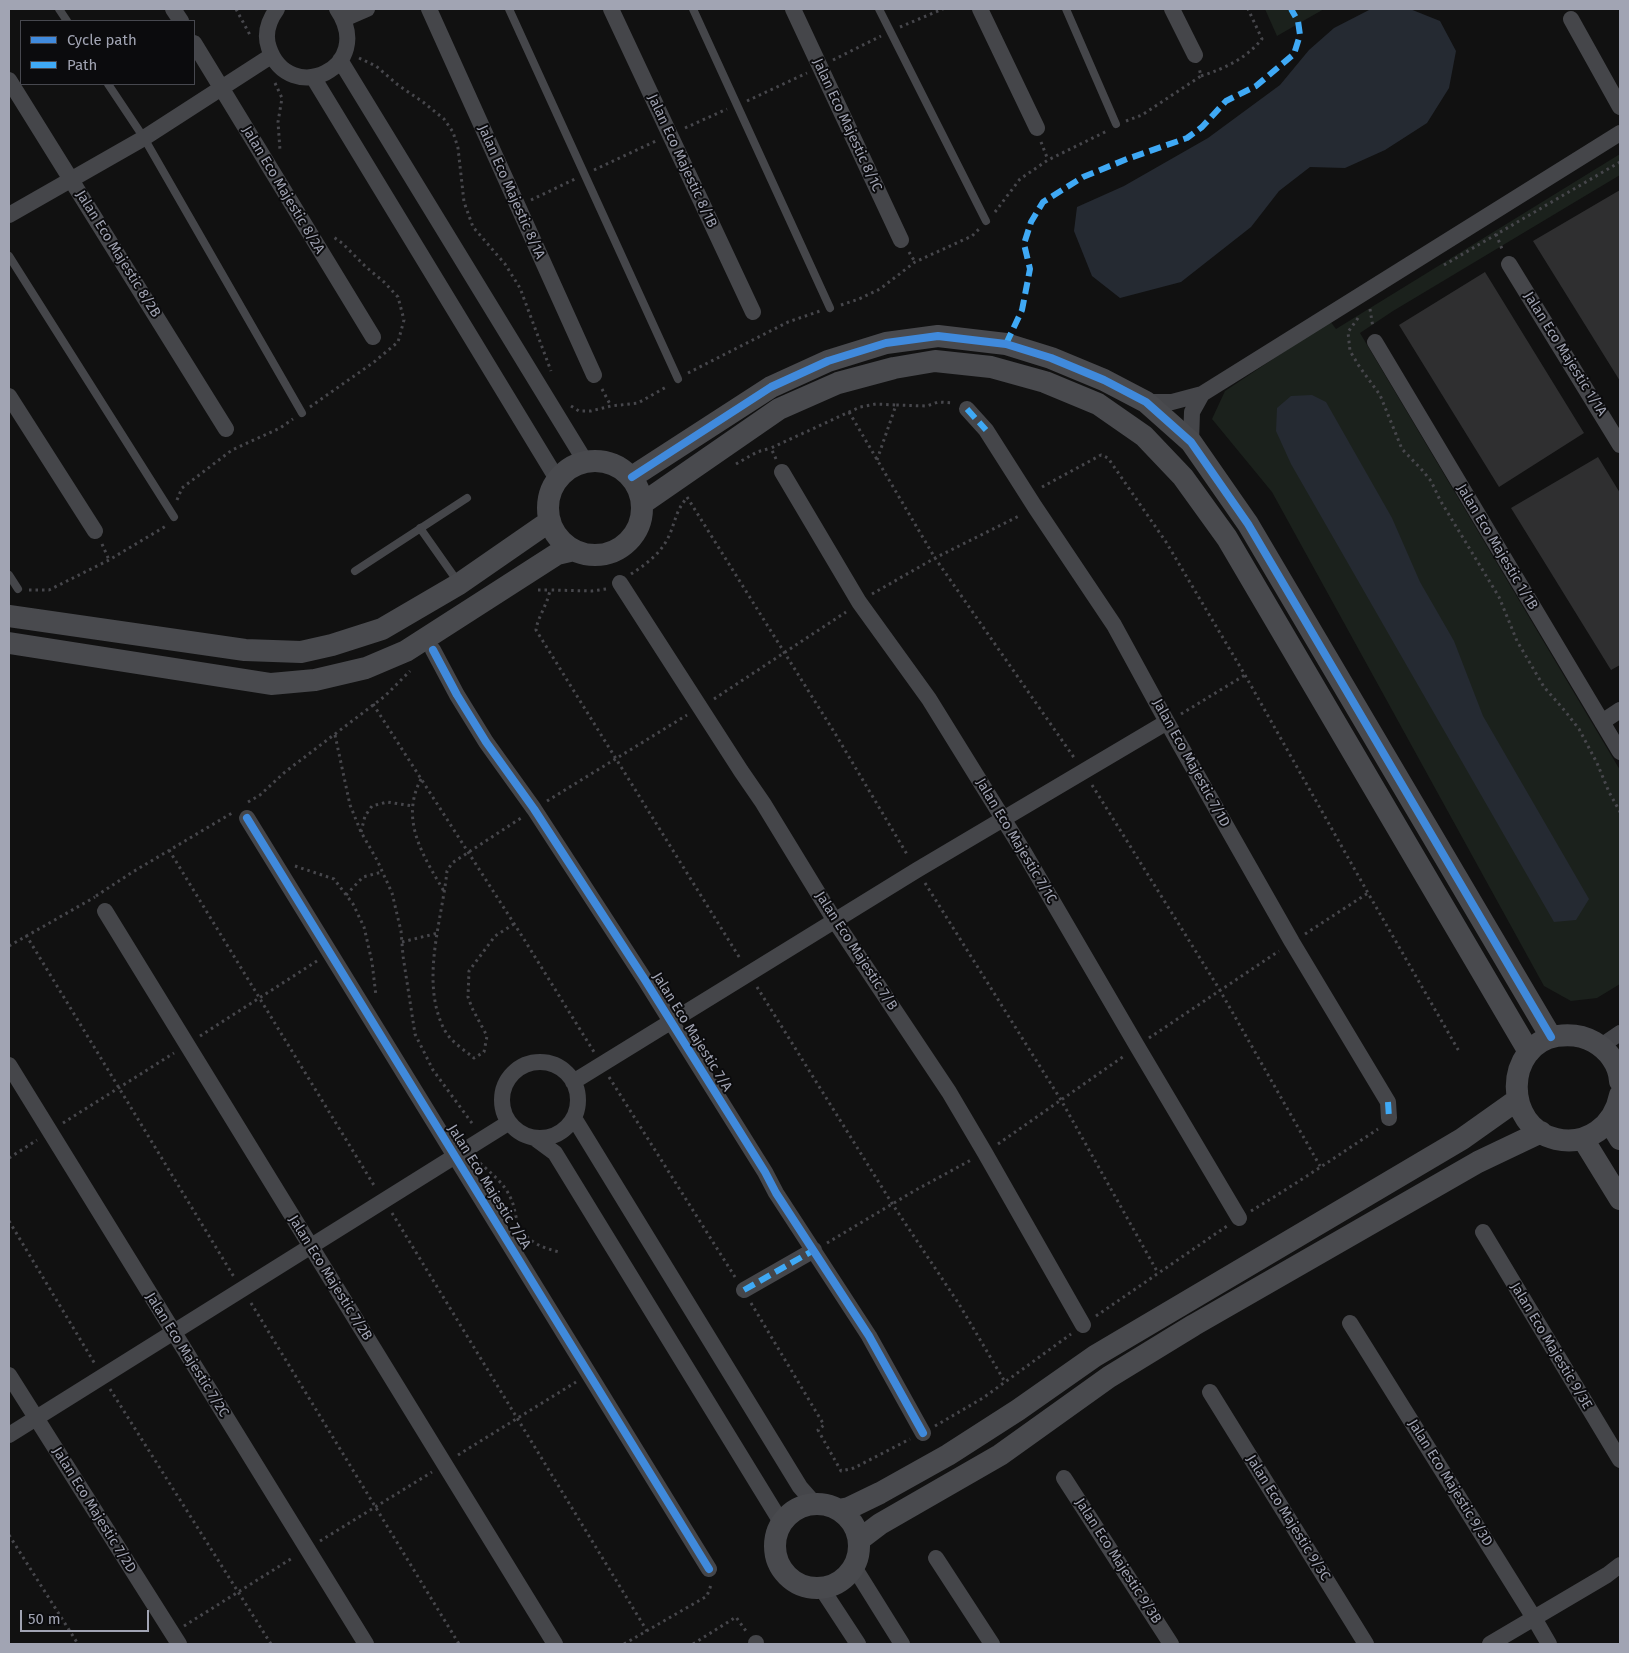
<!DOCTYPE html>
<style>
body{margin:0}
#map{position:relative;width:1629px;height:1653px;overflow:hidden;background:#111;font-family:"Fira Sans",sans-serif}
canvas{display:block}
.frame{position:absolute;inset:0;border:10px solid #a1a4b3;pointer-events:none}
.legend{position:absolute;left:20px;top:20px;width:175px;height:65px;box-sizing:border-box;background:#0b0b0d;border:1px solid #47484f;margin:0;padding:6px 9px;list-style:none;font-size:15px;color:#a1a4b3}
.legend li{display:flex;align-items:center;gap:10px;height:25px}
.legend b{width:25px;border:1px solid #47484f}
.scale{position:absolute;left:20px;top:1610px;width:129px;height:22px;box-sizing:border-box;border:2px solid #a1a4b3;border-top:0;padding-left:6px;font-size:15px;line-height:18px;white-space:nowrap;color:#a1a4b3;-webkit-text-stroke:4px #0b0b0d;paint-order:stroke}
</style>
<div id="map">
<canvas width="1629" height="1653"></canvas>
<div class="frame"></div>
<ul class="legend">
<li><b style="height:6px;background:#408adc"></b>Cycle path</li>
<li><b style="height:6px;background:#3fa9f5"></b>Path</li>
</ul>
<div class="scale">50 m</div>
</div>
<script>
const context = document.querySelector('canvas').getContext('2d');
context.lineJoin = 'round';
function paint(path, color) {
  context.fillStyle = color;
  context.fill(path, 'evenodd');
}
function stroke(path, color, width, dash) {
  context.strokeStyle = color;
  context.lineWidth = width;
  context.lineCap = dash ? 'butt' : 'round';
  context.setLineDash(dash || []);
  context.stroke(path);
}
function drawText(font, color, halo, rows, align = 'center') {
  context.font = font + ' "Fira Sans",sans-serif';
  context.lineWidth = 4;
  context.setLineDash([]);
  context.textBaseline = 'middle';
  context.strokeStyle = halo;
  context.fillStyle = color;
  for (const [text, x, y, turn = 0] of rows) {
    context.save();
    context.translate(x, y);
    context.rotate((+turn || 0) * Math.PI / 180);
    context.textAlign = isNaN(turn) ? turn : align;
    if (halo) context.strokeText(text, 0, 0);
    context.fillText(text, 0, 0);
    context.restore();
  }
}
paint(new Path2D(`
 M1265,9H1324L1277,36Z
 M1620,154V175L1393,311L1360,333L1620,770V984L1597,998L1571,1001L1544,986L1272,492L1212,419L1225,391L1330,321L1336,329Z`), '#1b211c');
paint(new Path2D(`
 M1383,9H1410L1440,21L1456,51L1449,88L1427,123L1385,150L1345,168L1310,167L1279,191L1251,227L1181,282L1120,298L1092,276L1074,231L1077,207L1124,186L1208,138L1280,85L1309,50L1334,28L1369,10Z
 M1312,395L1326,402L1392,518L1420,582L1454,641L1483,716L1589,899L1576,920L1554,922L1291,464L1276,431L1277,408L1291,396Z`), '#252a32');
paint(new Path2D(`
 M1620,190V381L1533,241Z
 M1485,272L1584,433L1499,487L1399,325Z
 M1598,457L1620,493V665L1611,670L1511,508Z`), '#2f2f30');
stroke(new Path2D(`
 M236,9L250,35
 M900,27L943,9
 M359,58L376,66L398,85L423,102L444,119L453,132L458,148L464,202L473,227L505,264L520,288L551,371
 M833,60L881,36
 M1201,76C1226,68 1245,59 1262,39L1248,9
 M275,83L282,98L278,122L280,150
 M747,101L807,73
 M1126,121L1142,115L1201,76L1199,68
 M685,128L727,109
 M1041,142L1048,160
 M594,170L656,141
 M531,200L575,179
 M995,212L1020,179L1048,160L1107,131
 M1496,234L1502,249
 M909,252L915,262
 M1444,265L1620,162
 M841,305L859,299L880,289L915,262L972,236L979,229
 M1370,309L1373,328
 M1358,318L1348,332L1350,351L1359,366L1380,395L1402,449L1423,471L1431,481L1440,500L1499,597L1517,641L1544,687L1565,711L1579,729L1597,763L1609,792L1620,812
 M688,373L788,322L820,311
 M602,389L611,406
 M571,406L579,411H591L611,406L638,403L668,386
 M310,407L374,362L398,342L404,320L398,297L384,282L366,267L342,243L332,236
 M849,412L935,558L1075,759
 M776,459L771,448L860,407L876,404L896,405
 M877,460L896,405L927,406L938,402L954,403
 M736,464L757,452L771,448
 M1042,487L1101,455L1108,458L1166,542L1245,675L1368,893L1460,1053
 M687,497L836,735L908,856
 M177,500L182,488L232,450L280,428L293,419
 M102,544L109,560
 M631,574C645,565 660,554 668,538C675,524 675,512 686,499
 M606,589L592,591L550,590C547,606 538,616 536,630L741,960
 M29,590H49L109,560L166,526
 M538,590H550
 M872,594L935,558L1021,515
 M714,699L846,612
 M373,704L522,936L594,1052
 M1181,714L1245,675
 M335,735L350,805L361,832L377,860L392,893L401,931L403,956L415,1034L433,1070L474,1126
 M421,779C399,821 424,857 445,893
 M1092,785L1218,987L1320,1166
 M547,801L687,715
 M248,802L260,795L285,772L385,696L410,671
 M361,832L365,816L372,806L387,802L413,806
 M169,850L375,1187
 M295,866L334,879L353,904L364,927L372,962L376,996
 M925,883L1061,1100L1158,1273
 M346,895L363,877L382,872
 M96,896L131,873L232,813
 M514,924L495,936L469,971L468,997L472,1008L487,1036L484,1052L474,1058C464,1050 450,1041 444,1029C420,981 442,921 447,871L452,863L521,818
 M1305,934L1368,893
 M26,935L234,1277
 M402,942L438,933
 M9,946L95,897
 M757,987L893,1205L959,1304L1005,1382
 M200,1036L317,961
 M1149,1038L1279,951
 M609,1077L735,1277
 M63,1123L174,1053
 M998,1144L1124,1056
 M9,1158L37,1140
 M480,1163C492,1174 505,1184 511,1199C515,1207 515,1217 519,1226
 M1251,1211C1294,1185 1336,1157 1378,1129
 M392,1213L647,1631
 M9,1221L95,1364
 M523,1231C531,1244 544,1248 559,1252
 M827,1243L914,1191L971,1160
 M251,1303L459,1644
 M751,1303L824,1425L818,1430L841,1471L854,1468L910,1439
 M1096,1316L1227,1226
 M110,1389L271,1644
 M935,1426L983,1398L1071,1334
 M458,1455L576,1382
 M9,1535L78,1644
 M320,1541L432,1472
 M184,1626L294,1557
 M624,1644L707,1596L711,1585
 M693,1644L736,1617L746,1631`), '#47474c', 3, [2.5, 4]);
stroke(new Path2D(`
 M59,9L67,21
 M509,9L678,379
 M693,9L830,308
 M879,9L986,221
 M1066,9L1116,124
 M108,84L144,138L302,413
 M9,256L174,517
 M420,528L458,582
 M355,571L467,498
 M9,575L18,589`), '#45464a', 8);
stroke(new Path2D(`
 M173,9L181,21
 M277,9C269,20 264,34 269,48C289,107 377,68 337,9
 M429,9L594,375
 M611,9L753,312
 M793,9L901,240
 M980,9L1037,128
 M1172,9L1195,55
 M344,19L367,9
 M1571,19L1620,107
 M194,43L373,337
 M340,60L585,461
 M313,77L557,479
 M9,80L226,429
 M9,215L144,138L271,56
 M1509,264L1620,445
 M1375,342L1620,752
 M9,396L95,531
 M1146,402H1172L1202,394L1620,133
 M967,409L986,430L1035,507L1114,625L1167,722L1292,942L1388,1102L1389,1118
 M1191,442L1192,412L1202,394
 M782,472L859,602L929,699L1025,854L1137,1046L1239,1218
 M620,583L741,771L763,803L835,921L949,1092L985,1153L1083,1325
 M433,650L457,695L486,742L534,809L645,980L765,1172L776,1193L869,1336L923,1433
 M1602,722L1620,710
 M247,818L709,1569
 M105,911L555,1644
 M1601,1046L1620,1033
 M502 1100a38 38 0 1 1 76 0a38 38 0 1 1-76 0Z
 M9,1065L366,1644
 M573,1082L917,870L1167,722
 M574,1118L800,1487L815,1504
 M536,1139L555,1153L781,1522
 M1483,1232L1620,1460
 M744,1290L814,1250
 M1350,1323L1534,1618L1549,1644
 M9,1375L179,1644
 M1210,1392L1366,1644
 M9,1435L508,1123
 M1064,1478L1171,1644
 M936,1558L992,1644
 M854,1567L902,1644
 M822,1589L858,1644
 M756,1643V1644
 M1490,1644L1607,1575L1620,1565`), '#45464a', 16);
stroke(new Path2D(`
 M548 508a47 47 0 1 1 94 0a47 47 0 1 1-94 0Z
 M632,477L771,387L828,361L886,343L938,336L1006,344L1051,358L1104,380L1146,402L1191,442L1248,524L1551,1037
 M643,503L779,409L838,383L894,368L935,361L991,367L1045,382L1098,404L1144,436L1183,477L1227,538L1529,1052
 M9,616L245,650L301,652L332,645L382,629L459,584L550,521
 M9,643L271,684L315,680L366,668L406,651L557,554L574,550
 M1620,1081C1619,1064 1608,1050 1594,1042C1582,1035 1570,1034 1557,1036C1504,1045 1503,1127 1556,1139C1587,1146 1614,1126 1620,1095
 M1609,1121L1620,1139
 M1583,1139L1620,1199
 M775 1546a42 42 0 1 1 84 0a42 42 0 1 1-84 0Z
 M839,1510L849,1508L880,1493L948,1455L1018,1410L1095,1356L1462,1139L1517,1100
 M859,1540L880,1524L1000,1455L1109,1377L1194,1325L1478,1162L1541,1132`), '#494a4e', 22);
stroke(new Path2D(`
 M1006,344L1022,310L1030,269L1024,244L1031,222L1043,202L1083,177L1127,159L1187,138L1202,127L1226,101L1256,86L1294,54L1300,35L1298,21L1291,9
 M967,409L986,430
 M1388,1102L1389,1118
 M744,1290L814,1250`), '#3fa9f5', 6, [12, 6]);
stroke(new Path2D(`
 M632,477L771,387L828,361L886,343L938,336L1006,344L1051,358L1104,380L1146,402L1191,442L1248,524L1551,1037
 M433,650L457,695L486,742L534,809L645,980L765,1172L776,1193L869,1336L923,1433
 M247,818L709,1569`), '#408adc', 8);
drawText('14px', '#a1a4b3', '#0b0b0d', [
 ["Jalan Eco Majestic 8/1C",847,125,65],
 ["Jalan Eco Majestic 8/1B",682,161,65],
 ["Jalan Eco Majestic 8/2A",283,190,59],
 ["Jalan Eco Majestic 8/1A",511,192,66],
 ["Jalan Eco Majestic 8/2B",118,254,58],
 ["Jalan Eco Majestic 1/1A",1565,354,58],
 ["Jalan Eco Majestic 1/1B",1497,547,59],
 ["Jalan Eco Majestic 7/1D",1191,763,61],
 ["Jalan Eco Majestic 7/1C",1016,841,59],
 ["Jalan Eco Majestic 7/B",856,951,57],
 ["Jalan Eco Majestic 7/A",692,1032,58],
 ["Jalan Eco Majestic 7/2A",489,1187,58],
 ["Jalan Eco Majestic 7/2B",330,1278,58],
 ["Jalan Eco Majestic 9/3E",1551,1346,59],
 ["Jalan Eco Majestic 7/2C",187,1355,58],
 ["Jalan Eco Majestic 9/3D",1450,1483,58],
 ["Jalan Eco Majestic 7/2D",94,1510,58],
 ["Jalan Eco Majestic 9/3C",1288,1518,58],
 ["Jalan Eco Majestic 9/3B",1118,1561,57]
]);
</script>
